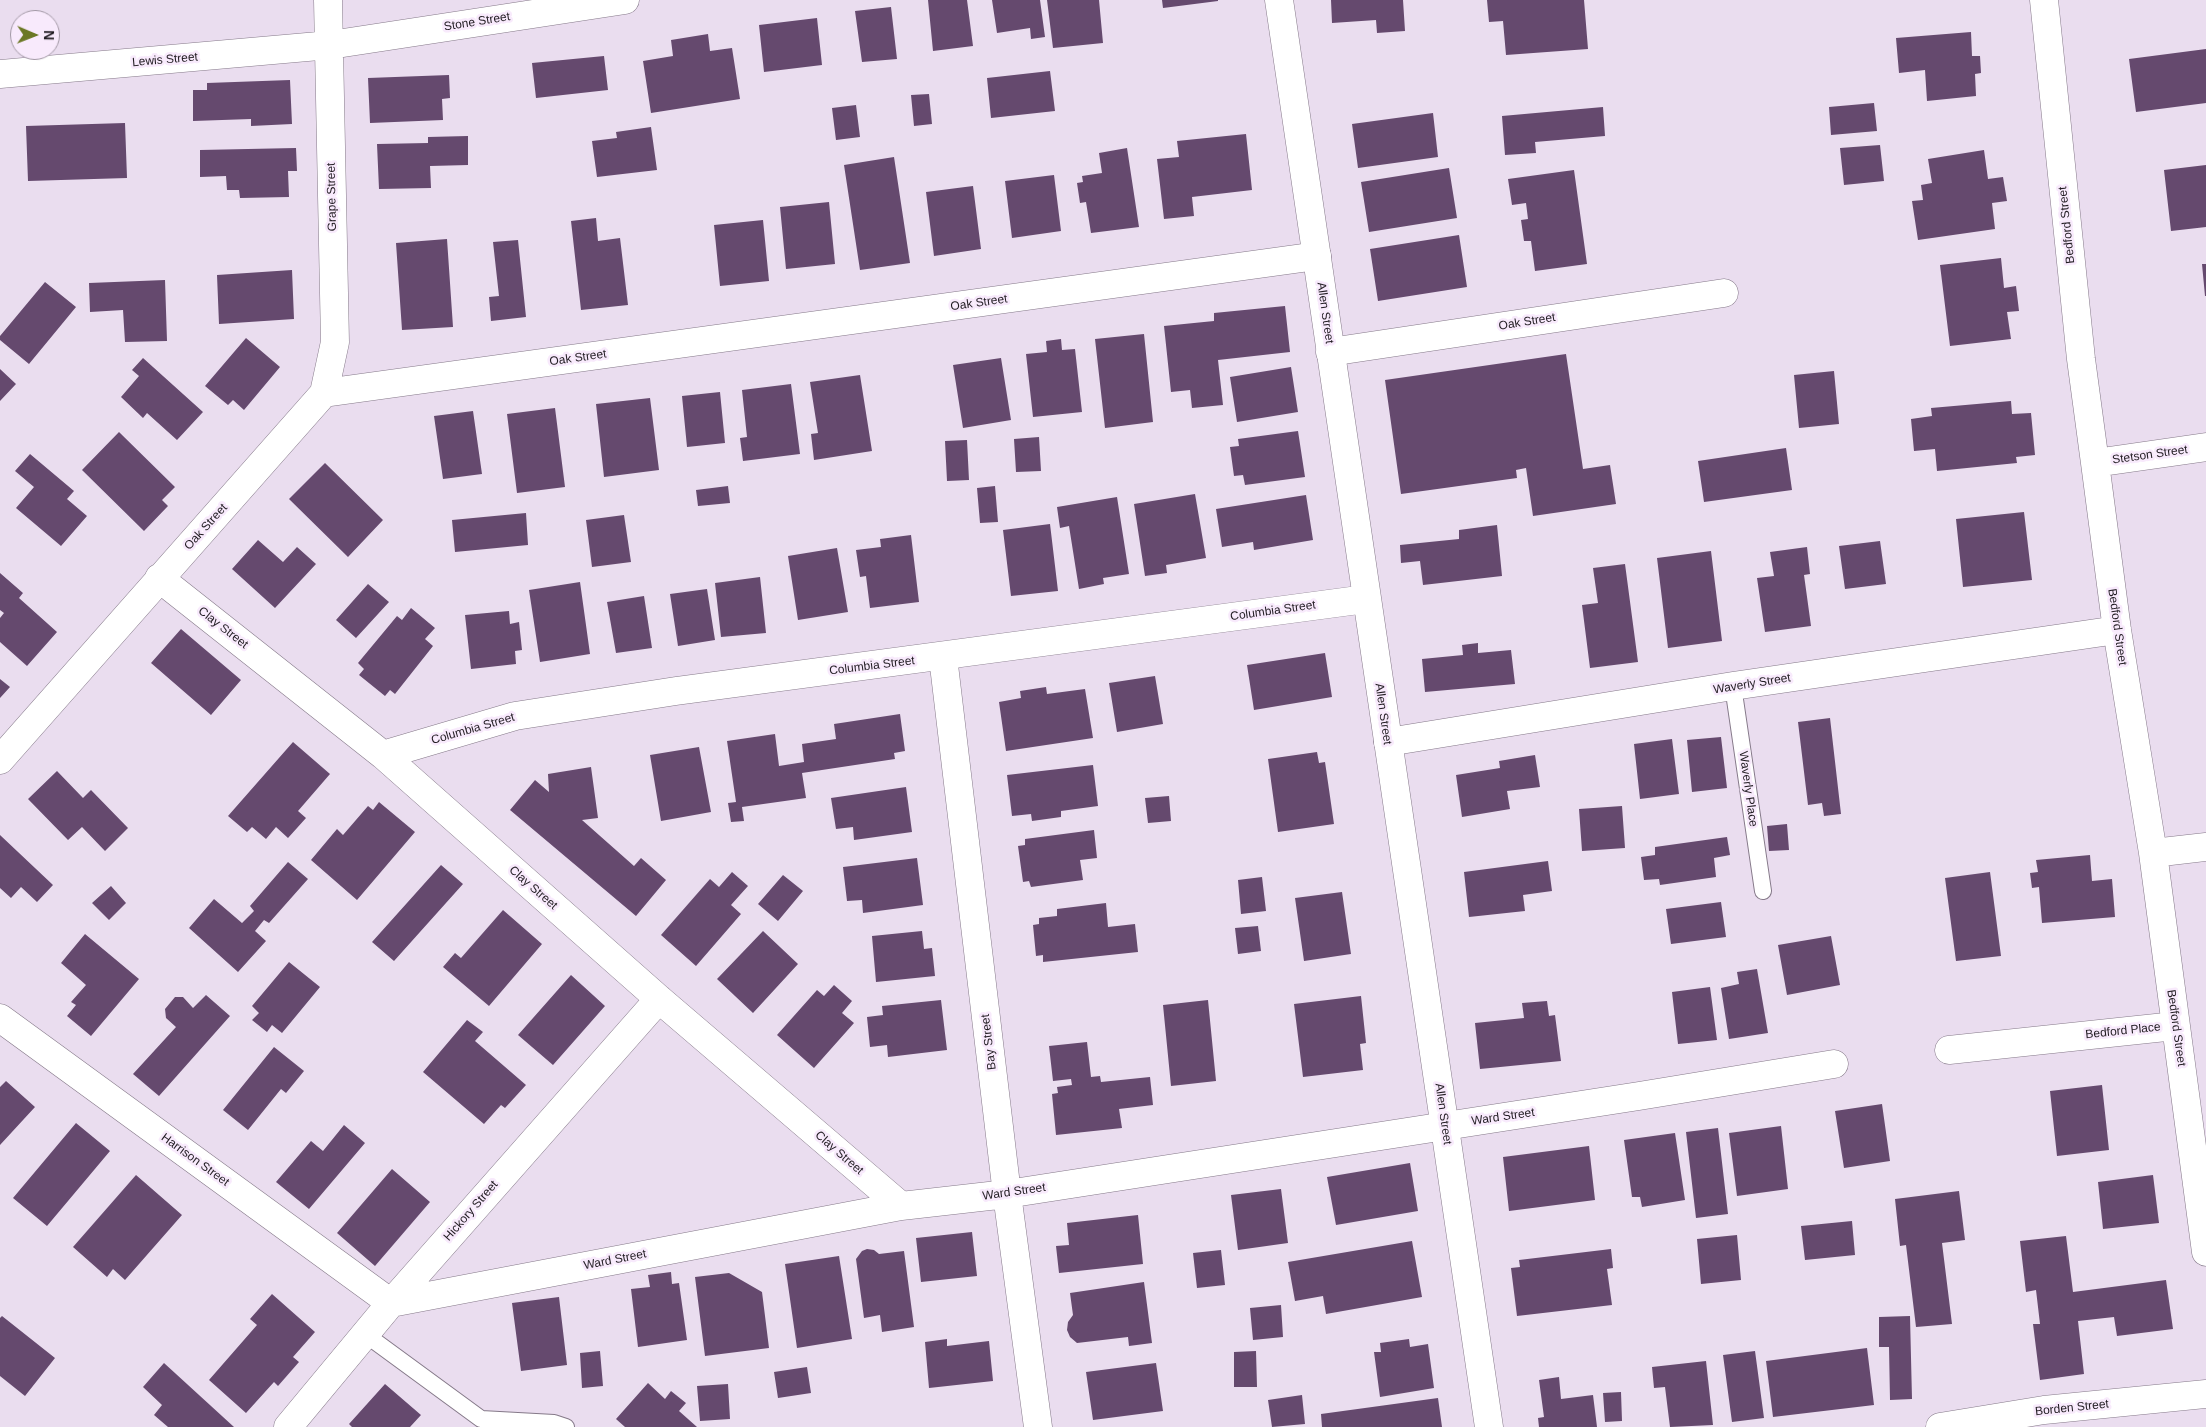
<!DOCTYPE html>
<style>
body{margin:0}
#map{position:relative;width:2206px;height:1427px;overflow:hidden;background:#eaddef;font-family:Arial,sans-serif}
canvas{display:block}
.north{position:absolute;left:10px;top:10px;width:50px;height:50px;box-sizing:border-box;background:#f8eafc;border:1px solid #a298a5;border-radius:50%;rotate:91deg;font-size:14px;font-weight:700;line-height:20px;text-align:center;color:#211c22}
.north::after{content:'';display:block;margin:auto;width:18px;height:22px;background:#6b7825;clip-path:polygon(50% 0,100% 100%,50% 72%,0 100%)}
</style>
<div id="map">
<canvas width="2206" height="1427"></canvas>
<div class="north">N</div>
</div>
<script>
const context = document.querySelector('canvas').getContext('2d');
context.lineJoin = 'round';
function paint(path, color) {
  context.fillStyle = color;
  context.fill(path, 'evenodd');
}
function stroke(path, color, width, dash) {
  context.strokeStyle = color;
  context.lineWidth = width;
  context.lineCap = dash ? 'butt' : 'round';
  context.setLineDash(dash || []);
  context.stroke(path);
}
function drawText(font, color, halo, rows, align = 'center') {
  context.font = font + ' Arial,sans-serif';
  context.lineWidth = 5;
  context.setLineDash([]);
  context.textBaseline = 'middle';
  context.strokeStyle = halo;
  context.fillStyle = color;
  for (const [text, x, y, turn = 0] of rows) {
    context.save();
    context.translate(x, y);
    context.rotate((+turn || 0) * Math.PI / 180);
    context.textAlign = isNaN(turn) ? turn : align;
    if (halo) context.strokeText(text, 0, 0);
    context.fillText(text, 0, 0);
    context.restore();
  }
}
paint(new Path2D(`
 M928,0H967L973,46L933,51Z
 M992,0H1040L1045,37L1031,39L1030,28L997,33Z
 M1047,0H1099L1103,43L1053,48Z
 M1162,0H1218V1L1163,8Z
 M1331,0H1403L1405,31L1377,33L1376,20L1332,23Z
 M1487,0H1584L1588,49L1506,55L1503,21L1489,22Z
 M891,7L897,59L862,62L855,11Z
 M817,18L822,65L764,72L759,25Z
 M1971,32L1972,56H1980L1981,73L1975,74L1976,96L1927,101L1925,70L1899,73L1896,38Z
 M708,34L710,51L732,48L740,99L651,113L643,61L673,56L671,40Z
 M2206,49V103L2136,112L2129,59Z
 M604,56L608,90L536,98L532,63Z
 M1050,71L1055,111L991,118L987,78Z
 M449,75L450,98L442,99L443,120L370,123L368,78Z
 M290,80L292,124L251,126V119L193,121V90H207V83Z
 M929,94L932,124L914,126L911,95Z
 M1874,103L1877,131L1831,135L1829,107Z
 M856,105L860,137L836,140L832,108Z
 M1603,107L1605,136L1535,142L1536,153L1505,155L1502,116Z
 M1433,113L1438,157L1358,168L1352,124Z
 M125,123L127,178L28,181L26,126Z
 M651,127L657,170L597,177L592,141L617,138L616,132Z
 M1246,134L1252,190L1192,197L1194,216L1164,219L1157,159L1179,157L1177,141Z
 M468,136V165L430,166L431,188L379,189L377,144L428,143V137Z
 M1880,145L1884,181L1844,185L1840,148Z
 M296,148L297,171H288L289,197L240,198L239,190H227L226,176L200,177V150Z
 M1127,148L1139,227L1091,233L1086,202L1080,203L1077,183L1083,182L1082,176L1102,173L1099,153Z
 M1984,150L1988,179L2003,177L2007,201L1992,203L1995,229L1918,240L1912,201L1923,200L1921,185L1932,183L1928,159Z
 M894,157L910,263L860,270L844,165Z
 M2206,165V227L2171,231L2164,170Z
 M1449,168L1457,218L1369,232L1361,182Z
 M1574,170L1587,264L1535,271L1531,241H1524L1521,220L1528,219L1526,203L1512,205L1508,179Z
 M1054,175L1061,231L1012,238L1005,181Z
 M973,186L981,249L934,256L926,192Z
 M829,202L835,264L786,269L780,207Z
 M596,218L598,241L620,238L628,305L581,310L571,221Z
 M763,220L769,281L720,286L714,225Z
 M1459,235L1467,287L1378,301L1370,249Z
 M447,239L453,327L402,330L396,243Z
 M518,240L526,317L491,321L489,297L499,296L493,242Z
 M2001,258L2004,288L2016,286L2019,311L2007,312L2011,339L1950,346L1940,265Z
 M2202,264H2206V296H2205Z
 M292,270L294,319L219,324L217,275Z
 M165,280L167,341L125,342L123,310L90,312L89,283Z
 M45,282L76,307L29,364L0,340V336Z
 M1285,306L1290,352L1218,360L1223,405L1192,408L1190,390L1171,392L1164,326L1214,321V313Z
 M1144,334L1153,422L1105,428L1095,339Z
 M246,338L280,367L244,410L233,400L228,405L205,386Z
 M1061,339L1062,350L1075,349L1082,412L1033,417L1026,354L1047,352L1046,341Z
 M1566,354L1583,469L1610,465L1616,504L1533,516L1526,468L1516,470L1517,478L1401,494L1385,380Z
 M143,358L203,412L177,440L147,413L143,418L121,397L139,376L132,370Z
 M1001,358L1011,420L963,428L953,365Z
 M1291,367L1298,412L1237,422L1230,377Z
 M0,369L16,384L0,401Z
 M1834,371L1839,424L1799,428L1794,375Z
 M860,375L872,451L814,460L811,434L818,433L810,382Z
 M791,384L800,454L743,461L740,438L747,437L742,390Z
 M720,392L725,443L687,447L682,396Z
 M650,398L659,470L604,477L596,404Z
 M2011,401L2012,414L2031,413L2035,455L2016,457L2017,463L1937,471L1935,449L1914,451L1911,419L1932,416L1931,408Z
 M555,408L565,487L517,493L507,414Z
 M473,411L482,474L443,479L434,416Z
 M1298,431L1305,477L1245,485L1243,475L1234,476L1230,447L1239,446L1238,439Z
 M119,432L175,487L162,500L168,506L144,531L82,470Z
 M1039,437L1041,471L1016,472L1014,439Z
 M967,440L969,480L947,481L945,441Z
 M1786,448L1792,490L1704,502L1698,461Z
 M30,454L74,491L67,499L87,516L61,546L16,508L34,487L15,471Z
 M325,463L383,520L348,557L289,499Z
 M728,486L730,503L698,506L696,490Z
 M995,486L998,522L980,523L977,488Z
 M1195,494L1206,558L1166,565L1167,573L1145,576L1134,504Z
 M1306,495L1313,540L1254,550L1253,542L1222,547L1216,509Z
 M1117,497L1129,574L1103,578L1104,584L1079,589L1069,526L1060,528L1057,507Z
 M2024,512L2032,580L1963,587L1956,519Z
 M526,513L528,545L455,552L452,520Z
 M624,515L631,562L592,567L586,520Z
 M1050,524L1058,591L1011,596L1003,530Z
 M1497,525L1502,576L1423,585L1420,561L1401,563L1400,545L1459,539V530Z
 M911,535L919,602L870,608L866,576L860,577L856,550L881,547L880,539Z
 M258,540L283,562L297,547L316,564L275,608L232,569Z
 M1880,541L1886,584L1845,589L1839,546Z
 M1807,547L1810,574L1804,575L1811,626L1765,632L1757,578L1774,576L1770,552Z
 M837,548L848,612L798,620L788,556Z
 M1711,551L1722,641L1668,648L1657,558Z
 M1625,564L1638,662L1590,668L1582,605L1598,603L1593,568Z
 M0,573L23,593L19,598L57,632L27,666L0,642V618L4,613L0,610Z
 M760,577L766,633L721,637L715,583Z
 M580,582L590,654L540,662L529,590Z
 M368,584L389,602L356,638L336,620Z
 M707,589L715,640L678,646L670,594Z
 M644,596L652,648L616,653L607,602Z
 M411,608L435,628L425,639L433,646L395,694L390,690L385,696L359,675L364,669L358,663L397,616L402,620Z
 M509,611L510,624L519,622L522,650L515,651L516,664L471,669L465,615Z
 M181,629L241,680L211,715L151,663Z
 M1478,643V653L1511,650L1515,684L1425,692L1422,659L1463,655L1462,645Z
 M1325,653L1332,697L1254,710L1247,665Z
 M1155,676L1163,724L1117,732L1109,683Z
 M0,679L10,687L0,698Z
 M1046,687L1047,694L1085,689L1093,738L1006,751L999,702L1021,698L1020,691Z
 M900,714L905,751L894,753L895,759L802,773L806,798L742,807L744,821L731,822L728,803L736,802L727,741L775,734L779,766L804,762L802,744L836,739L834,724Z
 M1830,718L1841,814L1824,816L1822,803L1808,805L1798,722Z
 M1721,737L1727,788L1692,792L1687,740Z
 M1672,739L1679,794L1640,799L1634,744Z
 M293,742L330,774L298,811L306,818L288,838L276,827L266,839L252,827L247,832L228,816Z
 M699,747L711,812L661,821L650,755Z
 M1317,752L1319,763L1325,762L1334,824L1278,832L1268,759Z
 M1535,755L1540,787L1507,791L1510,809L1462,817L1456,775L1500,768L1499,761Z
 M1093,765L1098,806L1061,811V817L1032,821L1031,814L1012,816L1007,775Z
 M591,767L598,818L582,820L634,866L641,858L666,880L636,916L510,810L535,780L549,792L548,774Z
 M57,771L83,798L91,790L128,828L105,851L82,827L68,840L28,799Z
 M906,787L912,832L854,840L853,827L836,829L831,798Z
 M1169,796L1171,821L1148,823L1145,798Z
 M379,802L415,832L357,900L311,860L337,829L343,835L368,806L373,810Z
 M1622,806L1625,848L1582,851L1579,809Z
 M1787,824L1789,850L1769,851L1767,826Z
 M1094,830L1097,858L1080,860L1083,880L1031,887L1029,881L1023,882L1018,846L1025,845V839Z
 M0,835L53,885L37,902L21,887L11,898L0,888Z
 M1727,837L1730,855L1714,858L1716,877L1660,885L1659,879L1644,880L1641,857L1655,855V847Z
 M2090,855L2092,881L2112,879L2115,917L2042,923L2039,887L2032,888L2030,873L2038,872L2036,860Z
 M917,858L923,905L863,913L862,900L847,901L843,867Z
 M1548,861L1552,891L1523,895L1525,911L1469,917L1464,872Z
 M288,862L308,879L269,923L264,920L255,931L266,941L238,972L189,928L214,899L242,923L254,911L250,906Z
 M441,865L463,884L394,961L372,942Z
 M732,872L748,886L731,905L741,914L696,966L661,935L710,879L719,887Z
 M1990,872L2001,956L1956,961L1945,878Z
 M783,875L803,891L778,921L758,904Z
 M1262,877L1266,911L1241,914L1238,880Z
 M111,886L126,903L109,920L92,903Z
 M1342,892L1351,954L1304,961L1295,898Z
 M1721,902L1726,937L1671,944L1666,909Z
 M1106,903L1108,927L1135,924L1138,952L1043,962V955L1036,956L1033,925L1039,924V918L1057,916V909Z
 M503,910L542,944L489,1006L443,967L455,953L461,958Z
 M1258,926L1261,951L1238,954L1235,928Z
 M763,931L798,964L753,1013L717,979Z
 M922,931L924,949L932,948L935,976L876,982L872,936Z
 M85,934L139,979L91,1036L67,1016L76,1005L71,1002L86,985L61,963Z
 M1831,936L1840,985L1787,995L1778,945Z
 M289,962L320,987L282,1033L272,1025L267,1032L252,1020L259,1013L252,1006Z
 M1757,969L1768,1033L1729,1039L1721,988L1739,984L1737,972Z
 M571,975L605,1006L553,1065L518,1035Z
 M834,985L852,1001L842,1013L854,1023L814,1068L777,1035L817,990L824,996Z
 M1710,987L1717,1040L1678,1044L1672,992Z
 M206,995L230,1016L159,1096L133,1074L176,1027L166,1018L165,1009L175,997H183L193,1008Z
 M1361,996L1366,1043L1360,1044L1363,1070L1303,1077L1294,1004Z
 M941,1000L947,1050L888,1057L887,1045L870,1047L867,1017L883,1015L882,1006Z
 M1208,1000L1216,1081L1171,1086L1163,1005Z
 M1547,1001L1549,1016L1555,1015L1561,1061L1480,1069L1475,1023L1524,1018L1522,1003Z
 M467,1020L483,1032L475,1041L526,1085L505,1108L501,1105L484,1124L423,1072Z
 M1087,1042L1091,1077L1100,1076L1101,1082L1150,1077L1153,1105L1119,1109L1122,1128L1056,1135L1052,1094L1058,1093L1057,1087L1072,1085L1071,1079L1053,1081L1049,1046Z
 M274,1047L304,1071L286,1093L281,1089L248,1130L223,1110Z
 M6,1081L35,1107L0,1145V1087Z
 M2102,1085L2109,1150L2057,1156L2050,1091Z
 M1882,1104L1890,1161L1844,1168L1835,1111Z
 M76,1123L110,1151L47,1226L13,1198Z
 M344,1125L365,1143L309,1209L276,1182L311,1141L323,1151Z
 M1781,1126L1788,1189L1737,1196L1729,1133Z
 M1718,1128L1728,1214L1696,1218L1686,1132Z
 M1675,1133L1685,1200L1642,1207L1640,1197H1632L1624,1140Z
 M1589,1146L1595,1200L1509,1211L1503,1157Z
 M1410,1163L1418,1211L1336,1225L1327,1177Z
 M392,1169L430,1202L375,1266L337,1233Z
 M136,1175L182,1215L125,1280L113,1269L107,1277L73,1247Z
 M2153,1175L2159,1223L2103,1229L2098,1182Z
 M1281,1189L1288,1243L1238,1250L1231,1195Z
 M1959,1191L1965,1240L1942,1243L1952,1324L1916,1327L1906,1245L1900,1246L1895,1199Z
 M1138,1215L1143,1264L1059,1273L1056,1246L1069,1245L1067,1223Z
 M1852,1221L1855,1255L1805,1260L1801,1226Z
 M972,1232L977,1276L921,1282L916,1238Z
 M1737,1235L1741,1280L1701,1284L1697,1239Z
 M2066,1236L2073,1292L2166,1280L2173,1329L2117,1336L2114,1317L2078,1321L2084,1374L2040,1380L2033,1324H2040L2036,1290L2026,1292L2020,1241Z
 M1412,1241L1422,1297L1326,1314L1323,1296L1295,1301L1288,1262Z
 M867,1249L874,1250L879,1254L904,1251L914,1327L882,1332L880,1315L864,1318L856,1259L862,1251Z
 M1611,1249L1613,1268L1607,1269L1612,1305L1517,1316L1511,1268L1520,1267L1519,1260Z
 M1221,1250L1225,1285L1197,1288L1193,1253Z
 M839,1256L852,1339L797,1348L785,1264Z
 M671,1272L672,1284L679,1283L687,1340L638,1347L631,1289L650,1287L648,1275Z
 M729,1273L762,1292L769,1348L705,1356L695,1277Z
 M1144,1282L1152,1343L1129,1346L1128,1337L1077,1343L1070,1337L1067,1330L1068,1322L1073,1315L1070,1293Z
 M272,1294L315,1332L293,1357L299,1362L278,1386L274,1382L246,1413L209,1380L257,1325L250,1319Z
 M559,1297L567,1365L521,1371L512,1303Z
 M1281,1305L1283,1337L1253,1340L1250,1308Z
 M2,1316L55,1358L25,1396L0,1376V1318Z
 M1910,1316L1912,1399L1890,1400L1889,1347H1879V1317Z
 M947,1339V1346L989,1341L993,1381L929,1388L925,1342Z
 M1409,1339L1410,1347L1428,1344L1434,1388L1380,1397L1374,1352H1381L1380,1343Z
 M1867,1348L1874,1405L1773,1417L1766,1361Z
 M600,1351L603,1386L582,1388L580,1353Z
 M1256,1351L1257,1387H1234V1352Z
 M1755,1351L1764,1418L1732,1422L1723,1355Z
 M1706,1361L1713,1425L1670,1427L1665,1387L1654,1388L1652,1367Z
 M164,1363L234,1427H168L154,1415L162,1405L143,1387Z
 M1156,1363L1163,1411L1093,1420L1086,1372Z
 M807,1367L811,1393L778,1398L774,1372Z
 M1559,1377L1561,1399L1593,1395L1597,1427H1539L1538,1418L1544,1417L1539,1380Z
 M648,1383L665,1399L671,1391L686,1403L679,1411L697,1427H625L616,1419Z
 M385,1384L421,1415L410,1427H352L349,1424Z
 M728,1384L730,1419L700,1421L697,1386Z
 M1621,1392L1622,1421L1605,1422L1603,1393Z
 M1302,1395L1305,1424L1272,1427L1268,1400Z
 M1438,1398L1442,1427H1322L1321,1414Z`), '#65496e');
const lane = new Path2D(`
 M1733,686L1763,891
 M365,1334L481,1419L554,1423L566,1427`);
const street = new Path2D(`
 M2044,0L2081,359L2095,463L2117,630L2153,853L2206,1252
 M0,74L330,45L625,0
 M1330,352L1724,293
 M324,393L335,342L328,0
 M2095,463L2206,447
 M159,578L383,755L659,999L901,1206
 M943,657L1007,1194L1038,1427
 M1388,742L1733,686L2117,630
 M383,755L515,716L676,691L1366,599
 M0,760L324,393L1317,256
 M2153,853L2206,847
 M0,1018L391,1303L901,1206L1007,1194L1639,1096L1834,1064
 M1949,1050L2175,1026
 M288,1427L391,1303L659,999
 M1940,1427L2044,1410L2206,1394`);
const secondary = new Path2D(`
 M1279,0L1489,1427`);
stroke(lane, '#857989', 18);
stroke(street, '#857989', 29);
stroke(secondary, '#857989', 29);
stroke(lane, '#fff', 16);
stroke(street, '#fff', 28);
stroke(secondary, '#fff', 28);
drawText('12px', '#211c22', '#f8eafc', [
 ["Stone Street",477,22,-9],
 ["Lewis Street",165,60,-5],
 ["Grape Street",332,197,-91],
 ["Bedford Street",2067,225,-96],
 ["Oak Street",979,303,-8],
 ["Allen Street",1325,313,82],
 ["Oak Street",1527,322,-9],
 ["Oak Street",578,358,-8],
 ["Stetson Street",2150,455,-8],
 ["Oak Street",206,527,-48],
 ["Columbia Street",1273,611,-8],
 ["Bedford Street",2117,627,82],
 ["Clay Street",223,628,38],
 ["Columbia Street",872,666,-7],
 ["Waverly Street",1752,684,-9],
 ["Allen Street",1383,714,82],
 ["Columbia Street",473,729,-16],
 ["Waverly Place",1748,789,82],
 ["Clay Street",533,888,41],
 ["Bedford Street",2176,1028,82],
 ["Bedford Place",2123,1031,-6],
 ["Bay Street",989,1042,-97],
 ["Allen Street",1443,1114,82],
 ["Ward Street",1503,1117,-8],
 ["Clay Street",839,1153,41],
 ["Harrison Street",195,1160,36],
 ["Ward Street",1014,1192,-8],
 ["Hickory Street",471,1211,-49],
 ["Ward Street",615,1260,-11],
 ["Borden Street",2072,1408,-6]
]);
</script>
